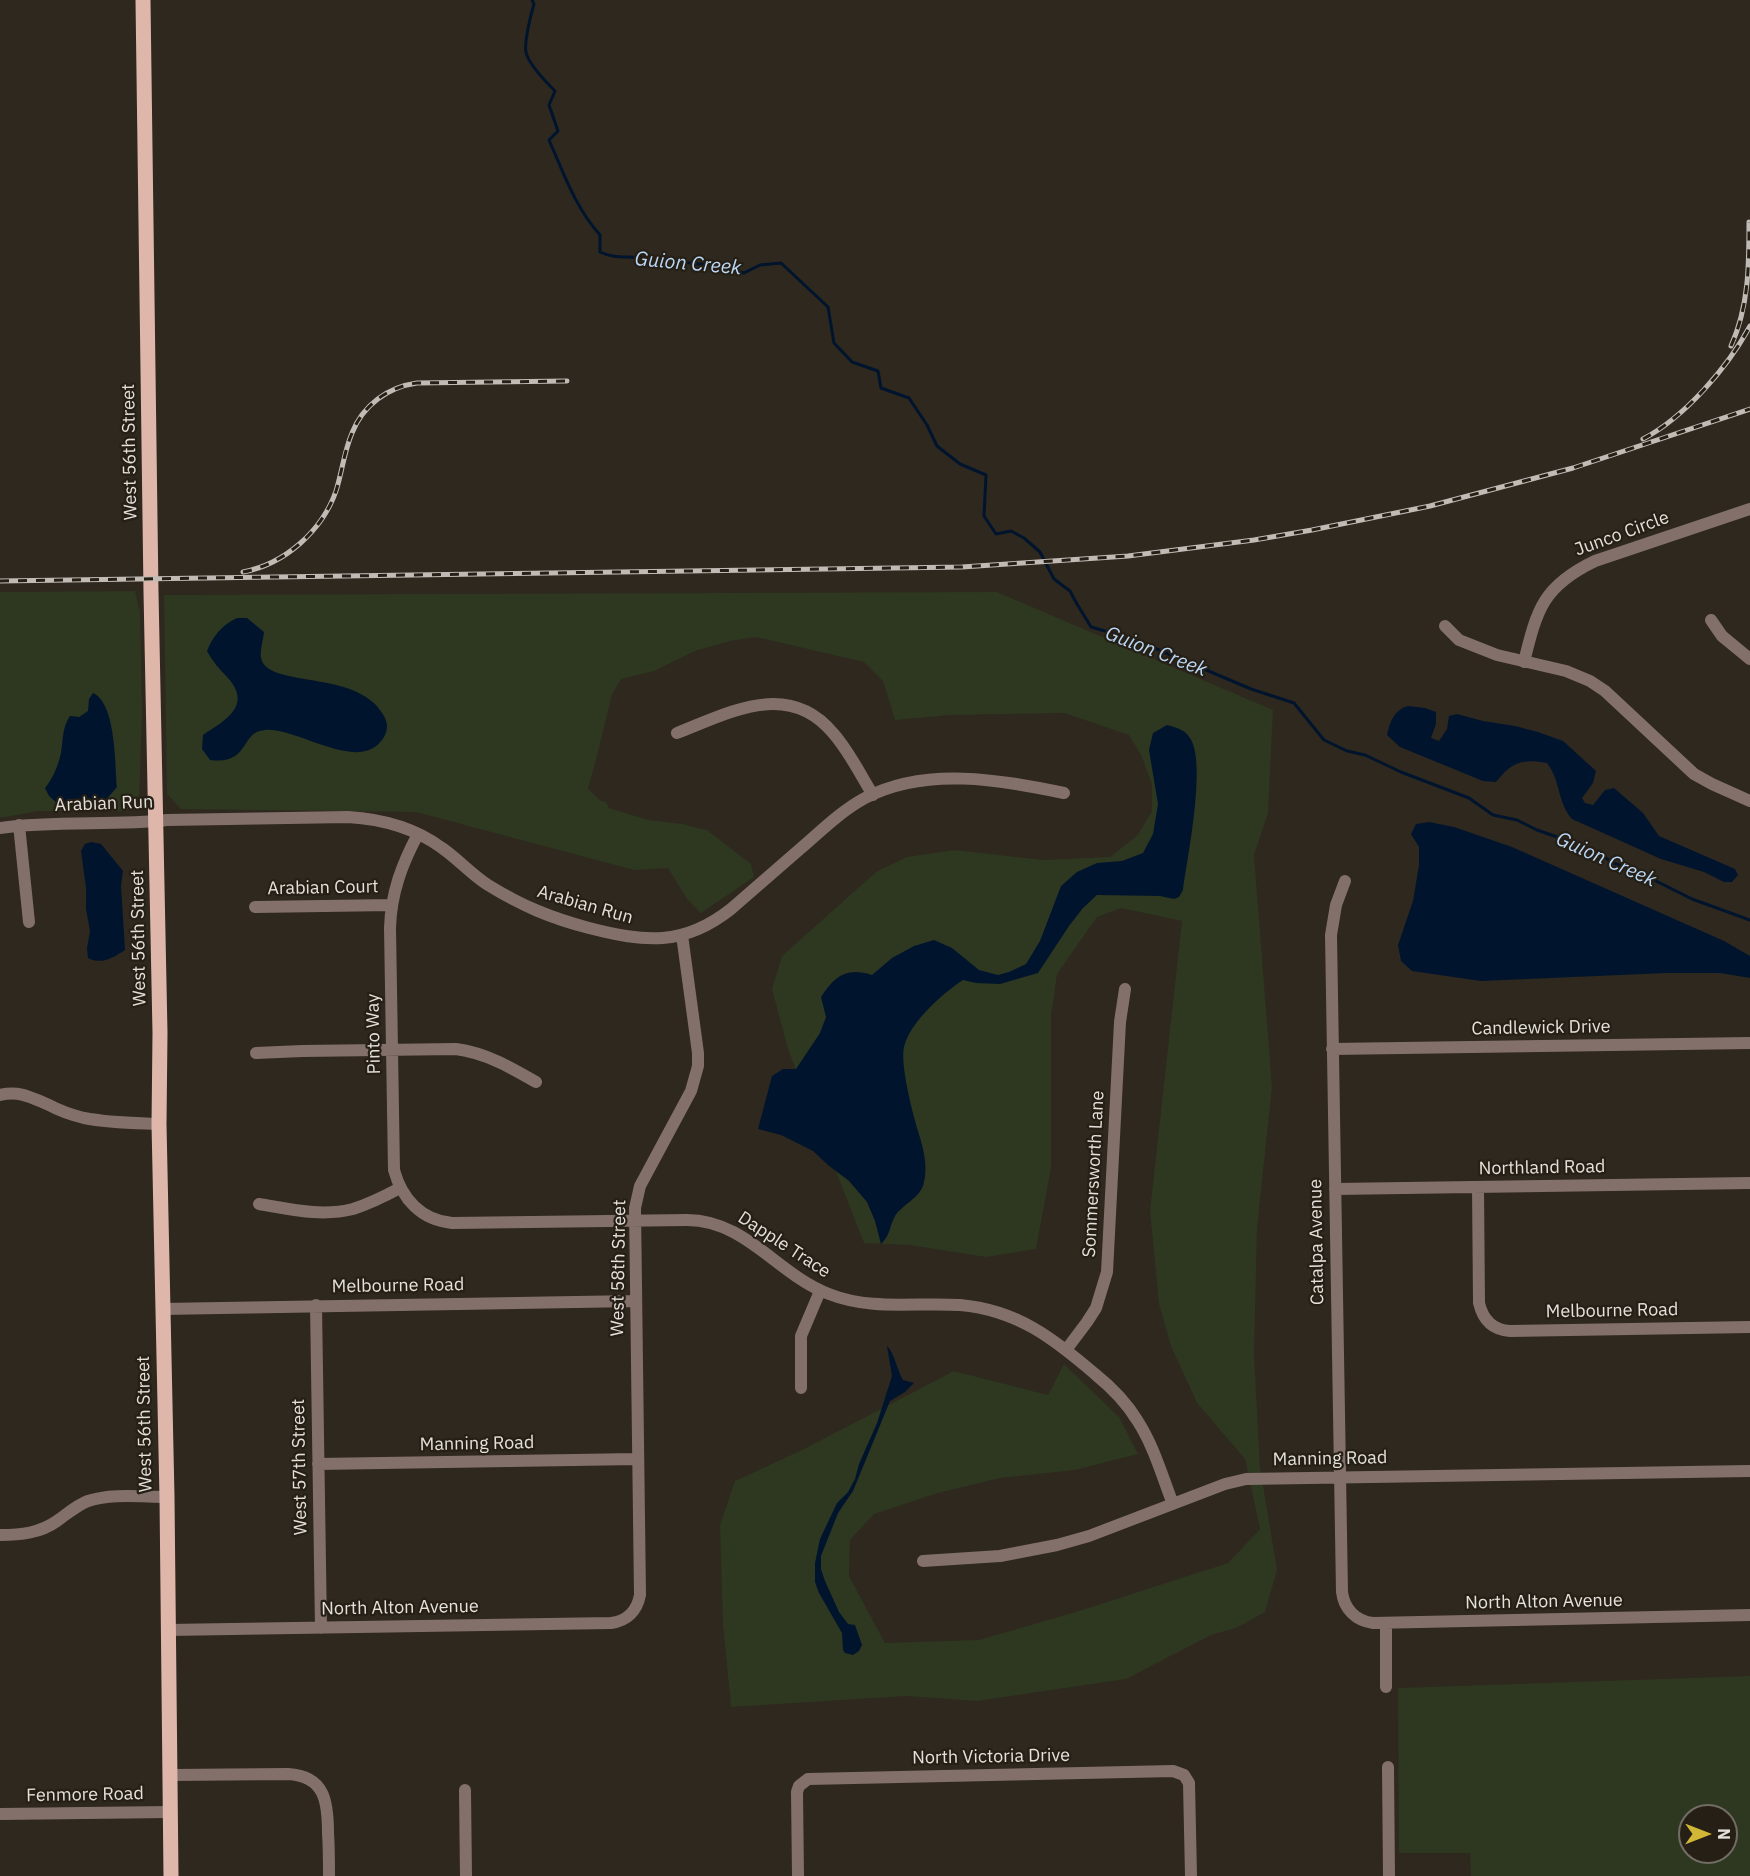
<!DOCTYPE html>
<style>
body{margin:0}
#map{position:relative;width:1750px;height:1876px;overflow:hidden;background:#2e281e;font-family:"IBM Plex Sans",sans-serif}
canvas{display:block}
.north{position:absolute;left:1678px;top:1804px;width:60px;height:60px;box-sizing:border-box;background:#251f15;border:2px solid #716c64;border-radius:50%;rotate:90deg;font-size:16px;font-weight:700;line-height:24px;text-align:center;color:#e4e0da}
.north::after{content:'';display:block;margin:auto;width:21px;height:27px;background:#d1b736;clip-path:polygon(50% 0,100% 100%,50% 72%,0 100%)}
</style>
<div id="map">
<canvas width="1750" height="1876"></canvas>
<div class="north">N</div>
</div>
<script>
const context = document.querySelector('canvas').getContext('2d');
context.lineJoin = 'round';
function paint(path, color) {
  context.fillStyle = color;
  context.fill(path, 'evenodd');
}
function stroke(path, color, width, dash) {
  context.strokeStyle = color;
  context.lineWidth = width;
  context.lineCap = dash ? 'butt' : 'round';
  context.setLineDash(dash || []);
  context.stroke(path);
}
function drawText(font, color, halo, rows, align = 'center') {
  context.font = font + ' "IBM Plex Sans",sans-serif';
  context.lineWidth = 4.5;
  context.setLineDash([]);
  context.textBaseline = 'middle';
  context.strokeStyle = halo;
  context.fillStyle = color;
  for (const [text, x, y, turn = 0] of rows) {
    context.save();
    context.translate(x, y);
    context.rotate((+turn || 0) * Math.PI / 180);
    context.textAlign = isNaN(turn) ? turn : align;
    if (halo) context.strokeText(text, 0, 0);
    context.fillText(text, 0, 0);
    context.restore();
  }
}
paint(new Path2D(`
 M135,591L140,612L142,714L139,804L123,811H38L0,818V592Z
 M997,592L1273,710L1268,813L1254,855L1272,1087L1257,1228L1254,1355L1260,1467L1277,1570L1265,1612L1236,1628L1211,1635L1126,1679L977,1701L906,1696L731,1707L723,1624L720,1525L735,1481L802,1450L954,1371L1048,1395L1064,1364L1119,1417L1138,1454L1075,1470L1000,1478L938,1493L874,1514L850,1540L849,1576L885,1643L979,1640L1076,1612L1228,1563L1260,1529L1245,1459L1197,1403L1171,1346L1159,1304L1150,1211L1182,921L1121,908L1097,917L1057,974L1051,1016V1168L1036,1249L986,1257L909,1245L864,1243L788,1049L772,989L782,956L876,872L907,857L954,850L1043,860L1110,857L1138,835L1152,811V784L1141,755L1129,735L1064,713L949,715L895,720L883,681L864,662L756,637L730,641L695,651L654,671L621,679L612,694L599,748L588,789L601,801L606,802L609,808L648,820L682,824L707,830L751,864L754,877L701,913L687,899L668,868L634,870L416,812L181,809L167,794L164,595Z
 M1750,1676V1876H1471L1470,1853H1399L1398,1688ZM1690,1816H1726V1852H1690Z`), '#2e3720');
paint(new Path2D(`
 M237,618H247L264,632C263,642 258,655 263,663C278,687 360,671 384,716C388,723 388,730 384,737C361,776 298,727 265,730C239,732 251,765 210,760L202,749L203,735C224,721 253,706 228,678C219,668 214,664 207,651C213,636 222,625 237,618Z
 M93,693C116,703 115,764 117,787L104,802L57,803L49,796L45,788C53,778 58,766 61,753C63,741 62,727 70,716L79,717L88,711L89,699Z
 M1408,706L1425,708L1436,712V724L1431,738L1439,741L1447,729L1449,716L1457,714L1483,721L1515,726L1538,732L1563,741L1596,771L1593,783L1582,798L1585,803L1593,805L1605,790L1614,788L1643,813L1659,836L1735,869L1738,875L1732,882H1724L1704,872L1661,859L1572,819C1557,802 1561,781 1547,763C1521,758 1511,763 1496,782L1483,781L1400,747L1387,735C1390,722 1394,710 1408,706Z
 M1167,725C1177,728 1184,729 1190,738C1207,763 1187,859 1183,890L1179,897L1174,899L1160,896L1097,895L1083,908L1069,926L1038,973L1000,984L976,983L963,980C942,994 910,1022 904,1047C900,1064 912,1110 917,1128C923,1146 929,1167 923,1186C918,1199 901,1206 895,1216C889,1227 891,1234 881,1244L875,1221L867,1202L849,1181L828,1165L813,1151L781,1135L758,1129L772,1076L783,1069H796L820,1033L826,1017L821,997C835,976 846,967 872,975L892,958L914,946L934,940L952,948L979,970L998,975L1009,972L1026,964L1040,941L1061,886L1077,872L1097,863L1122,861L1143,853L1153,834L1158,804L1149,750L1153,733Z
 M1429,822L1454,827L1512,847L1724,941L1750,956V978L1720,973H1666L1481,981L1412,971L1401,961L1398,945L1413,901L1419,865V847L1411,834L1416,824Z
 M91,842L101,844L123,871L121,886L125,950C113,958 101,965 88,958L87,948L90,931L86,909V888L81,851L85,844Z
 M887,1346C895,1354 897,1370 903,1380L914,1383L905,1392L890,1401L853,1491L838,1513L821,1556V1569L825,1581L839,1612L848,1624L855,1625L862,1645L859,1651L853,1655L845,1653L843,1650L842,1633L819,1593L815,1582V1563L820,1539L837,1503L848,1492L855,1479L859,1464L877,1423L892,1376Z`), '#00152d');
stroke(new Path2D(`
 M532,0L534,4C531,14 524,42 526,52C528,63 547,83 555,91L549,105L558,131L549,140C564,174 575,207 600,235V252C615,259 626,256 642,258C676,261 711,264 744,273L760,265L781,263L828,307L834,343L852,362L878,371L881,388L909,398L927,425L937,446L960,464L986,475L984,516L996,534L1011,531L1024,538L1040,552L1054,579L1070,591L1077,604L1091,627L1133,639L1251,689L1294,703L1324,740L1347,751L1365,755L1401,772L1469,798L1493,815L1517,820L1537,830L1563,839L1580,852H1597L1613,863L1632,869L1692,899L1750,920`), '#00152d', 3);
stroke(new Path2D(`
 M1711,620L1722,636L1750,659
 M1445,626L1459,640L1497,655L1566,671L1590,681L1605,691L1694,774L1712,784L1750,801
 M1524,662C1537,609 1543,586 1595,561L1750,509
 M677,733C729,713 788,679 833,733C849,751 860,774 873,795
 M19,825L29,922
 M0,828C55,820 112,826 167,820L348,817C382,819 415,828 442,848C458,859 472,875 488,885C522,906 551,918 589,928C644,942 683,947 731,909C754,889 777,869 800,849C821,831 841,811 865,798C926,766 1000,780 1064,793
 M418,834C402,864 391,893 390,928L394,1170C402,1199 421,1220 452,1223L687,1220C746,1220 778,1275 829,1294C872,1311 915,1302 960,1305C1017,1310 1053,1338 1095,1374C1111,1387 1126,1402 1137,1420C1154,1446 1162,1476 1173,1504
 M1345,881L1336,905L1331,935L1342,1592C1344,1609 1356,1621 1373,1623L1750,1615
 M255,907L392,905
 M1332,1049L1750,1043
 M256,1053L302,1051L456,1049C486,1053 510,1067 536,1082
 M0,1095C20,1090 32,1098 49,1105C60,1111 72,1115 84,1118C109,1123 134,1123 159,1124
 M1478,1187L1479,1303C1483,1320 1493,1330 1510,1331L1750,1327
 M1335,1189L1750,1183
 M259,1204C290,1209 321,1217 353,1209C369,1204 385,1196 400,1188
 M316,1305L321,1628
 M162,1309L635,1301
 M1066,1350L1087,1322L1096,1308L1107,1272L1120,1022L1125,989
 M801,1388V1336L820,1291
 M318,1464L637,1459
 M0,1535C21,1535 40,1533 57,1521C67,1514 77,1505 88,1501C112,1493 142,1497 167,1497
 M923,1561L1000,1556L1057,1545L1089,1536L1225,1484L1246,1479L1750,1471
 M1386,1623V1687
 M168,1630L611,1623C627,1621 637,1611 640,1595L635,1208L640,1186L691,1091L698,1066V1053L682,935
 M1388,1767L1389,1876
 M170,1775L288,1774C325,1776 328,1802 328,1833C329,1847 329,1862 329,1876
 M465,1790L466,1876
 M0,1814L170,1812
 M798,1876L797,1792L799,1786L808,1779L1173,1771L1184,1775L1189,1783L1191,1876`), '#83706a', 12);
stroke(new Path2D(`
 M143,0L151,592L160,1033L159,1124L167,1497L171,1876`), '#deb7aa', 15);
const rail = new Path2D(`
 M1731,346C1749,306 1749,265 1749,222
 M1643,439C1685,417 1728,367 1750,326
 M243,572C285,564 322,531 336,491C342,472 344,452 352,433C363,405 388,387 417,383L567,381
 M0,581L962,567L1128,556L1254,540L1312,530L1430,506L1573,468L1750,409`);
stroke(rail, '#c0bcb5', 5);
stroke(rail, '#251f15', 3, [9]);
drawText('18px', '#e4e0da', '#251f15', [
 ["West 56th Street",130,452,-91],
 ["Junco Circle",1622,534,-20],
 ["Arabian Run",104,804,-2],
 ["Arabian Court",323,888,-1],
 ["Arabian Run",585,905,16],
 ["West 56th Street",139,938,-91],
 ["Candlewick Drive",1541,1028,-1],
 ["Pinto Way",374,1034,-91],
 ["Northland Road",1542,1168,-1],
 ["Sommersworth Lane",1094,1174,-87],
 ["Catalpa Avenue",1317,1242,-91],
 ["Dapple Trace",784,1245,33],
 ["West 58th Street",619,1268,-89],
 ["Melbourne Road",398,1286,-1],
 ["Melbourne Road",1612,1311,-1],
 ["West 56th Street",145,1424,-91],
 ["Manning Road",477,1444,-1],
 ["Manning Road",1330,1459,-1],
 ["West 57th Street",300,1467,-91],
 ["North Alton Avenue",1544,1602,-1],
 ["North Alton Avenue",400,1608,-1],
 ["North Victoria Drive",991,1757,-1],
 ["Fenmore Road",85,1795,-1]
]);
drawText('italic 20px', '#bad7f5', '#251f15', [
 ["Guion Creek",688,264,5],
 ["Guion Creek",1156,652,21],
 ["Guion Creek",1606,860,24]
]);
</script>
